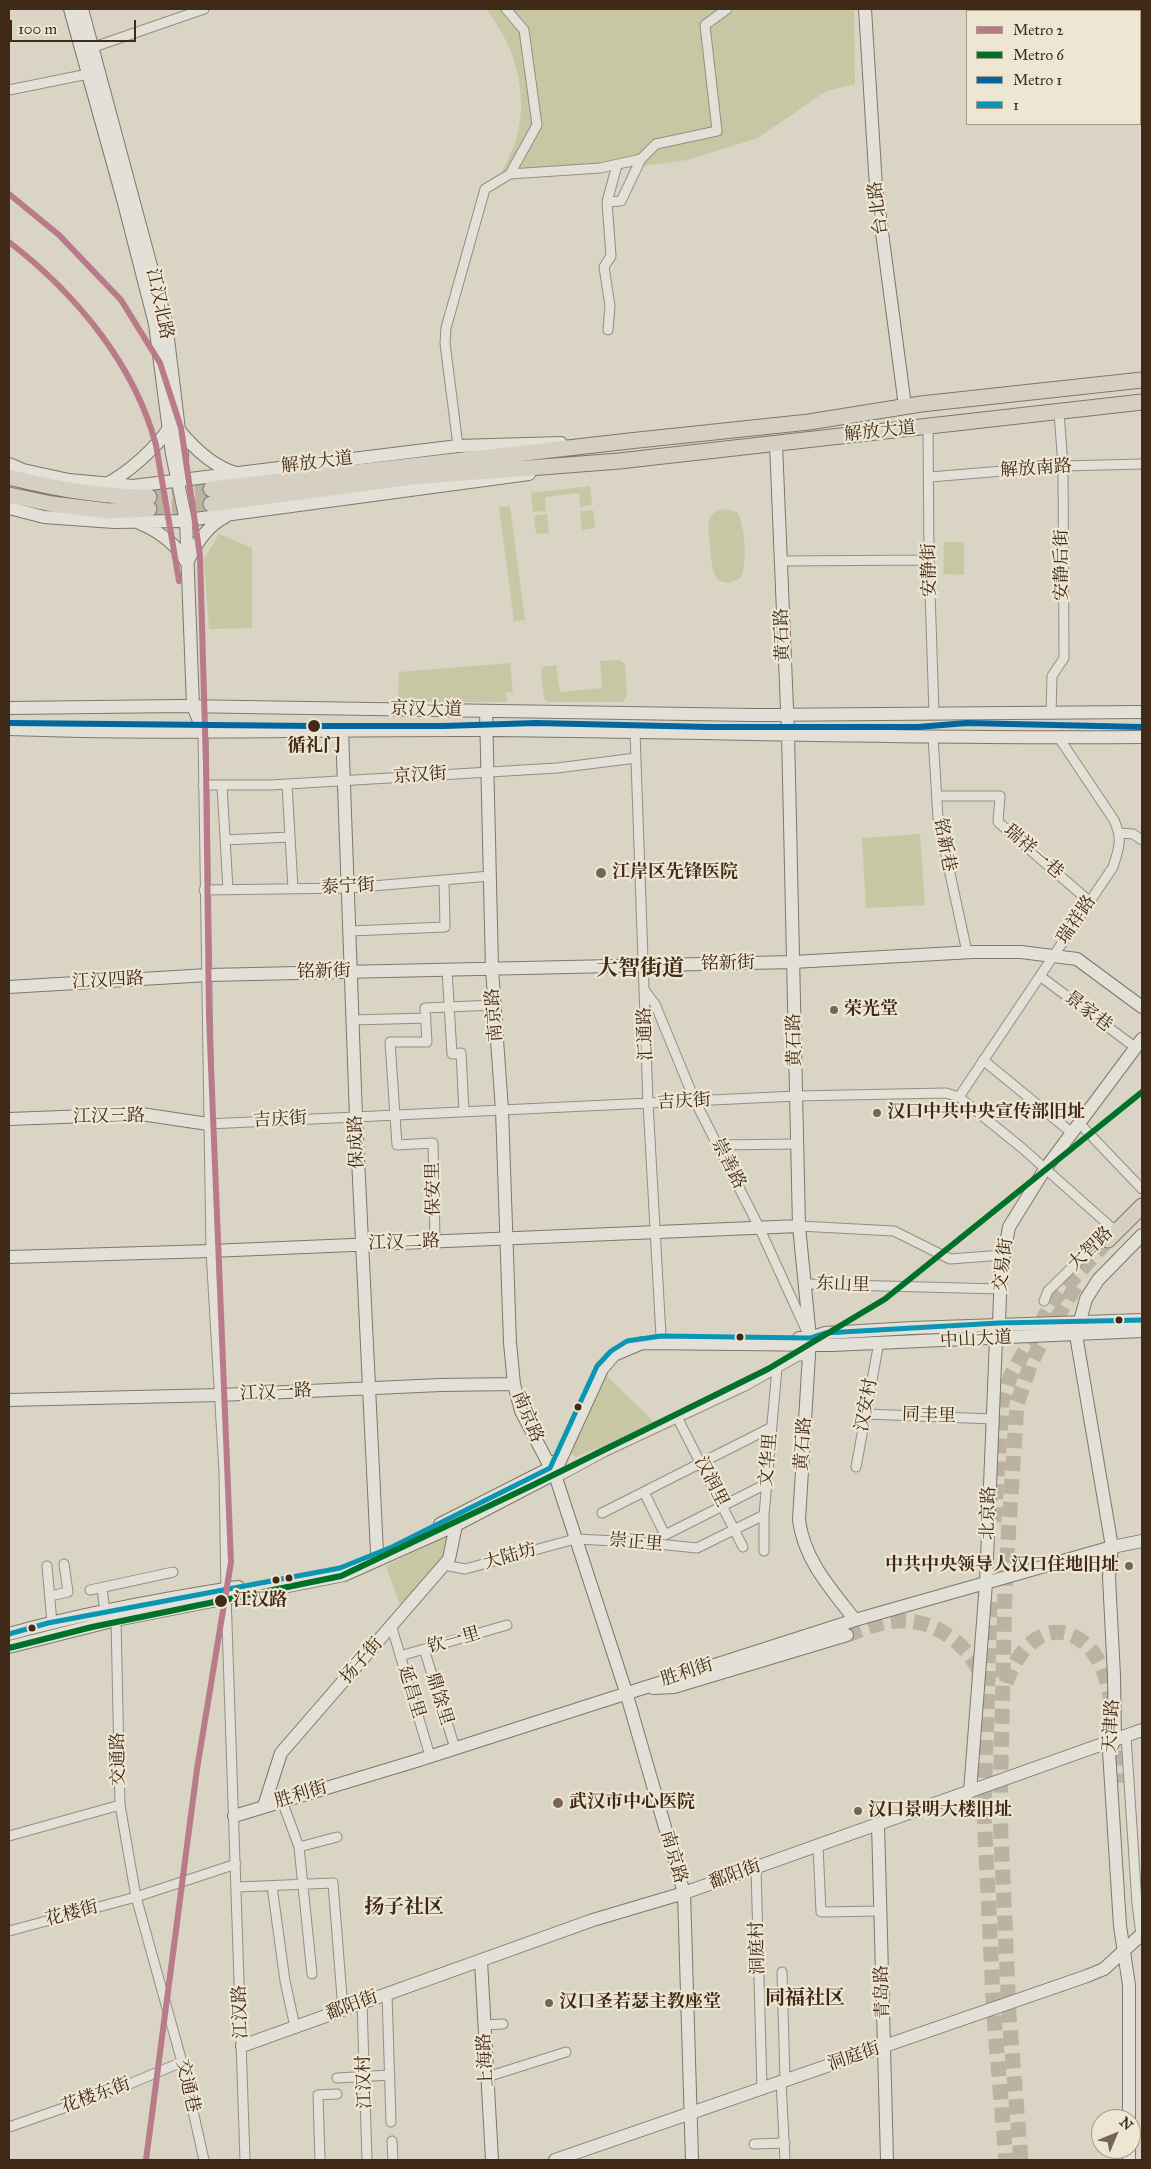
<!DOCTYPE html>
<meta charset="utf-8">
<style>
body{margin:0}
#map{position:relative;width:1151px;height:2169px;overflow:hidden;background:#d9d4c3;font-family:"IM FELL Great Primer",serif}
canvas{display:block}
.frame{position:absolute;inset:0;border:10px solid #412917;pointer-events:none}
.legend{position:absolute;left:966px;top:10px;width:175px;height:115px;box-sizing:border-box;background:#ede6d2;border:1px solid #a89a87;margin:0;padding:6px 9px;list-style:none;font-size:15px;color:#412917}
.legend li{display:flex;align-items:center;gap:10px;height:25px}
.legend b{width:25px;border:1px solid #a89a87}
.north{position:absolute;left:1091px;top:2109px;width:50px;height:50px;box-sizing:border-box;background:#ede6d2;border:1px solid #a89a87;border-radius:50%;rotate:45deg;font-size:14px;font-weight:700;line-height:20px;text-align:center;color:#412917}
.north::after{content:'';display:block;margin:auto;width:18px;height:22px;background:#766553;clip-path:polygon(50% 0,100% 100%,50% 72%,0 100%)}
.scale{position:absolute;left:10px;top:20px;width:126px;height:22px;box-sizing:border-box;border:2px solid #412917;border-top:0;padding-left:6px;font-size:15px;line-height:18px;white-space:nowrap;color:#412917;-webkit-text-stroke:4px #ede6d2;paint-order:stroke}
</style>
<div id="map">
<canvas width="1151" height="2169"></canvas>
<div class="frame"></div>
<ul class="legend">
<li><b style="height:6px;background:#b97a8a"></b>Metro 2</li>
<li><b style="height:6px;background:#007128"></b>Metro 6</li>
<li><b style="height:6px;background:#0067a1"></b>Metro 1</li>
<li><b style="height:6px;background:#0a96b3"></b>1</li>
</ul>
<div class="north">N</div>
<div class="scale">100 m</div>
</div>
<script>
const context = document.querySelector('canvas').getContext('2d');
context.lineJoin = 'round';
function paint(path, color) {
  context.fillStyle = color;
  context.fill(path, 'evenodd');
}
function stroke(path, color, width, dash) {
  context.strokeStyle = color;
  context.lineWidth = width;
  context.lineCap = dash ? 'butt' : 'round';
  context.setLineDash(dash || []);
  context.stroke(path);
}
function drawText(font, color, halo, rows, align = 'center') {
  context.font = font + ' "IM FELL Great Primer","Noto Serif SC",serif';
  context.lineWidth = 4.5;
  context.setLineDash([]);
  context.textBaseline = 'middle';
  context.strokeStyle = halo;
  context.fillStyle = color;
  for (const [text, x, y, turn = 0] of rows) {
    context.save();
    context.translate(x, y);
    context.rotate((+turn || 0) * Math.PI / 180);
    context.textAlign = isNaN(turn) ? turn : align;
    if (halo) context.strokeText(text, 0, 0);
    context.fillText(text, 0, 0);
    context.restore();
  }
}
paint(new Path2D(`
 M486,9H854L855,84L826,91L758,138L687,160L605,171L498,179C505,165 513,151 517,136C529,92 514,44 486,9Z
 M590,486L592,505L580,507L579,493L545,497L546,511L533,512L531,493Z
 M510,506L525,620L514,621L499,507Z
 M722,509L737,512C746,530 747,559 741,578C712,593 712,567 710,545C710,538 707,528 709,521C710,514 716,511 722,509Z
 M593,510L595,528L582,530L580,511Z
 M547,514L549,533L536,534L534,516Z
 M219,534L252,548V628L209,629L204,559Z
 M944,542H964V575L943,574Z
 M620,660L625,664L627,697L622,702H548L544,699L541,671L543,667L556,665L560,691L563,692L601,688L602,686L600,661Z
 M510,663L513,693L506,692L507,702H398L399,672Z
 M920,834L925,905L866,908L862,838Z
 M604,1373L655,1423L576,1457L566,1450Z
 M448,1535L442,1559L400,1605L386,1566Z`), '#c7c7a4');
stroke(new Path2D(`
 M149,497L211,489
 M149,509L211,504
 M994,1522L1002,1402L1011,1375L1054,1300L1108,1240
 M990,1602L984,1812L994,2017L1006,2160
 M847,1635C862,1630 879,1622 896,1621C934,1618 970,1644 983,1680
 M1006,1683C1035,1602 1103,1625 1111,1703
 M1114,1728L1117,1742L1119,1783
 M1021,2160L1009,2015L1000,1812L1005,1586L1017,1404L1030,1366L1039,1347L1078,1283`), '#bbb2a1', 15, [15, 8]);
const street = new Path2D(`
 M88,49L204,9
 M9,90L88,74
 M510,174L600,168L641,159
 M607,202L617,165
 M608,330L610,306L604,267L611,256L607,202L621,201L641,159L656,144L717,131L705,25L727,9
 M928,427L929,560L934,714
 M458,446L445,343L446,328L485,189L510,174L537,125L524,30L506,9
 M930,477L1063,466L1142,464
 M781,561L929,560
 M1051,714L1052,676L1064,658L1063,466L1059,412
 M203,731L211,1251L224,1472L226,1594L245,2160
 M635,732L648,1103L661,1336
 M933,736L938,818L967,952
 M287,784L293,889
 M203,785H271L557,768L636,758
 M222,785L228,890
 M937,796H1000L998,822L1089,901
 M1120,833L1133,834L1142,840
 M225,840L290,837
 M204,890L349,888L490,876
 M350,931L445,927L444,880
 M447,970L452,1054L461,1053L464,1112
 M1040,976L1136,1048
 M645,991L655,1004L695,1101L759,1227L808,1334
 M353,1020L426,1018
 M983,1060L1072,1133
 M959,1097L1113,867C1119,848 1123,840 1114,820L1059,738
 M1079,1123L1142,1189
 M208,1124L796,1096L946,1093L959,1097L1022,1148L1112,1228
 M718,1145L797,1144
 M799,1226L894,1231L950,1259L1003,1255
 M435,1241L433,1143L397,1145L390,1042H427L425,1008L495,1005
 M806,1284L1000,1289
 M1044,1301L1048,1291L1108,1232
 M866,1414L993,1419
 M678,1419L743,1547
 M856,1467L879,1342
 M556,1478L604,1452L745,1386L798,1356H810
 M644,1492L665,1535L766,1484
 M602,1513L772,1427
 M764,1551V1515L777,1368
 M444,1565L465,1569L575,1539L638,1542L697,1548L764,1515
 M47,1566L52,1623
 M102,1588L105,1612
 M90,1590L173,1572
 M50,1596L68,1592L64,1564
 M116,1620L120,1805L136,1897L182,2062L204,2160
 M392,1628L430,1756
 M424,1649L455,1748
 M400,1656L507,1625
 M1126,1736L1137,1904L1141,1935
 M282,1801L299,1847L312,1974
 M9,1836L120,1805
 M818,1846L821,1912L880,1911
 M299,1847L337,1837
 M756,1868L762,2088
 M272,1886L285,1981L295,2027
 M237,1887L333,1883L343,2010
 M9,1931L136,1897L236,1864
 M782,1972L785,2080
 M387,1994L391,2122
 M362,2003L367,2160
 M484,2025L503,2024
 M487,2077L566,2052
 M337,2078L390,2075
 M781,2081L785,2160
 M9,2127L115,2090L182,2062
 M392,2141L393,2160
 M754,2144L785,2143
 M320,2160L318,2095L337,2094`);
const secondary = new Path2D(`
 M70,9L124,203L155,324L172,454L186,521L193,706L203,731
 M82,9L166,322L182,455L180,472
 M865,9L876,187L905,406
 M179,430C193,447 214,467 236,473
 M776,444L788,733L799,1226L810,1338L799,1520C804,1560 831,1589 855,1620
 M9,464L23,470L69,480L133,486L458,446L561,443
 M106,484C127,474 157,447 169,428
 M9,508L44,517L114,522L180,521L529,474
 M139,523C159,531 176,544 187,563C195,545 207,526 225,517
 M9,708L181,706L752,715L1142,712
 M486,711L492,969L502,1110L510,1343L514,1384L521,1411L556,1478L626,1692L684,1893L692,2160
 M9,729C170,735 332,729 493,730C709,732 926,739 1142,737
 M342,730L356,1117L377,1553
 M9,987L208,975L793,962L973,952H1021L1077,959L1142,1007
 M9,1119L141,1114L208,1124
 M9,1257L211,1251L799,1226
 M799,1338H810L825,1333L912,1328L1142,1320
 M9,1400L220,1395L441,1385L514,1384
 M440,1524L550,1468L552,1462
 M9,1634C84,1613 161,1599 238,1587
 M9,1647L116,1620L344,1575L456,1525L554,1474L602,1369L614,1355L642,1343L832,1345L1142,1331
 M653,1688L674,1687L847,1635
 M970,1792L986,1583L996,1339L999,1323L1001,1270L1009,1227L1045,1169L1142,1039
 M264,1806L281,1753L449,1559L456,1525L453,1521
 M234,1816L416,1761L855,1620L1112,1547L1142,1541
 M878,1824L887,2160
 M481,1961L492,2160
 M242,2046L593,1920L684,1893L1142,1730
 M1129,2119V1985L1120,1926L1109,1751L1115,1740L1114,1676L1109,1577L1112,1547L1076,1335L1086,1299L1098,1280L1142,1235
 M1129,2149V2160
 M555,2160L1087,1976L1104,1969L1142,1934`);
const primary = new Path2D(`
 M9,477C56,489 101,497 149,497
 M211,489L629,441L809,422L921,404L1142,380
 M9,495L52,504L108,511L149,509
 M211,504L413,477L619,461L1142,402
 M1108,1240L1142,1206`);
stroke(street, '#948e83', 11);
stroke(secondary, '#7e776c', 14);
stroke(primary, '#7e776c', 17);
stroke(street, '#e2e0d7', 9);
stroke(secondary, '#e2e0d7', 12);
stroke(primary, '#d6d0c3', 15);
stroke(new Path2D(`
 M9,1634L48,1623L340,1568L392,1547L550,1468L597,1366L611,1351L627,1341L661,1336L810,1338L825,1333L999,1323L1142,1320`), '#0a96b3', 5);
stroke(new Path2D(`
 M9,194L59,235L121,300L160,363L181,428L200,556L206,765L209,1017L231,1562L197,1769L146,2160
 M9,242C75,293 134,363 156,445L179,581`), '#b97a8a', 6);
stroke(new Path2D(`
 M9,1648L92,1627L341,1576L531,1486L768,1369L885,1299L1142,1092`), '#007128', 6);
stroke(new Path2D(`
 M9,723L314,726H443L536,723L709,727H918L967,723L1142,727`), '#0067a1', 6);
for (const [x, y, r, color] of [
 [314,726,7,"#412917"],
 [601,873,6,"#766553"],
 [834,1010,5,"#766553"],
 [877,1113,5,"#766553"],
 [1119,1320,4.5,"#412917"],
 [740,1337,4.5,"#412917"],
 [578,1407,4.5,"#412917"],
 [1129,1566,5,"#766553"],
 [289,1578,4.5,"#412917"],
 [276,1580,4.5,"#412917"],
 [221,1601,7,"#412917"],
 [32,1628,4.5,"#412917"],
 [558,1803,6,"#766553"],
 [858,1811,5,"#766553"],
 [549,2003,5,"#766553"]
]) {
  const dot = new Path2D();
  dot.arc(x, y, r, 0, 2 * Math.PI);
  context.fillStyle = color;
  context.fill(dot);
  stroke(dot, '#ede6d2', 2);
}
drawText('18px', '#412917', '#ede6d2', [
 ["台北路",879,208,-97],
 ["江汉北路",159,304,78],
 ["解放大道",880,432,-6],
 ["解放大道",317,463,-7],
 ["解放南路",1036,469,-4],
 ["安静后街",1063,565,-90],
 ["安静街",930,570,-91],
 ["黄石路",783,635,-92],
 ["京汉大道",426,710,1],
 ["京汉街",420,776,-4],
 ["铭新巷",944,845,79],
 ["瑞祥一巷",1033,852,41],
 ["泰宁街",348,887,-3],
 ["瑞祥路",1077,920,-56],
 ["铭新街",728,964,-1],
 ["铭新街",324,972,-1],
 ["江汉四路",108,981,-3],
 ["景家巷",1088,1012,37],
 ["南京路",495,1015,-94],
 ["汇通路",646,1034,-92],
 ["黄石路",795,1040,-91],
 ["吉庆街",684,1102,-3],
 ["江汉三路",109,1117,-1],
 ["吉庆街",280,1120,-3],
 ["保成路",357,1142,-92],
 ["崇善路",728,1164,63],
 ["保安里",434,1189,-91],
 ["江汉二路",404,1243,-2],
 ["大智路",1091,1249,-44],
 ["交易街",1004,1265,-83],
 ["东山里",843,1285,2],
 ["中山大道",976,1340,-3],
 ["江汉一路",276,1393,-3],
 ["汉安村",867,1405,-80],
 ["同丰里",929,1416,2],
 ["南京路",527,1417,68],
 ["黄石路",804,1444,-86],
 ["文华里",769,1460,-85],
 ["汉润里",711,1482,63],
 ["北京路",989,1513,-88],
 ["崇正里",636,1543,5],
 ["大陆坊",510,1557,-16],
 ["钦一里",454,1641,-16],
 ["扬子街",362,1661,-49],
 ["胜利街",687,1673,-18],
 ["延昌里",411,1692,73],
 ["鼎馀里",439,1699,73],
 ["天津路",1112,1726,-86],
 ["交通路",119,1759,-91],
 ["胜利街",301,1795,-17],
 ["南京路",673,1857,74],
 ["鄱阳街",735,1875,-20],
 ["花楼街",72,1914,-15],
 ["洞庭村",758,1948,-92],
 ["青岛路",883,1992,-92],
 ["鄱阳街",352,2006,-20],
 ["江汉路",241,2012,-92],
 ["洞庭街",854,2057,-19],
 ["上海路",486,2060,-93],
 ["江汉村",365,2082,-92],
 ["交通巷",187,2086,77],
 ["花楼东街",96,2096,-20]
]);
drawText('bold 18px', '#412917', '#ede6d2', [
 ["循礼门",314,747],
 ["江汉路",233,1601,"left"]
]);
drawText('bold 18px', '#412917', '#ede6d2', [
 ["江岸区先锋医院",612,873],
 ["荣光堂",844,1010],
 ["汉口中共中央宣传部旧址",887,1113],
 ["中共中央领导人汉口住地旧址",1119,1566,"right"],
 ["武汉市中心医院",569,1803],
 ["汉口景明大楼旧址",868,1811],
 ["汉口圣若瑟主教座堂",559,2003]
], 'left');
drawText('bold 20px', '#412917', '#ede6d2', [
 ["扬子社区",404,1908],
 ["同福社区",805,1999]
]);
drawText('bold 22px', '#412917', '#ede6d2', [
 ["大智街道",640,970]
]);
</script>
